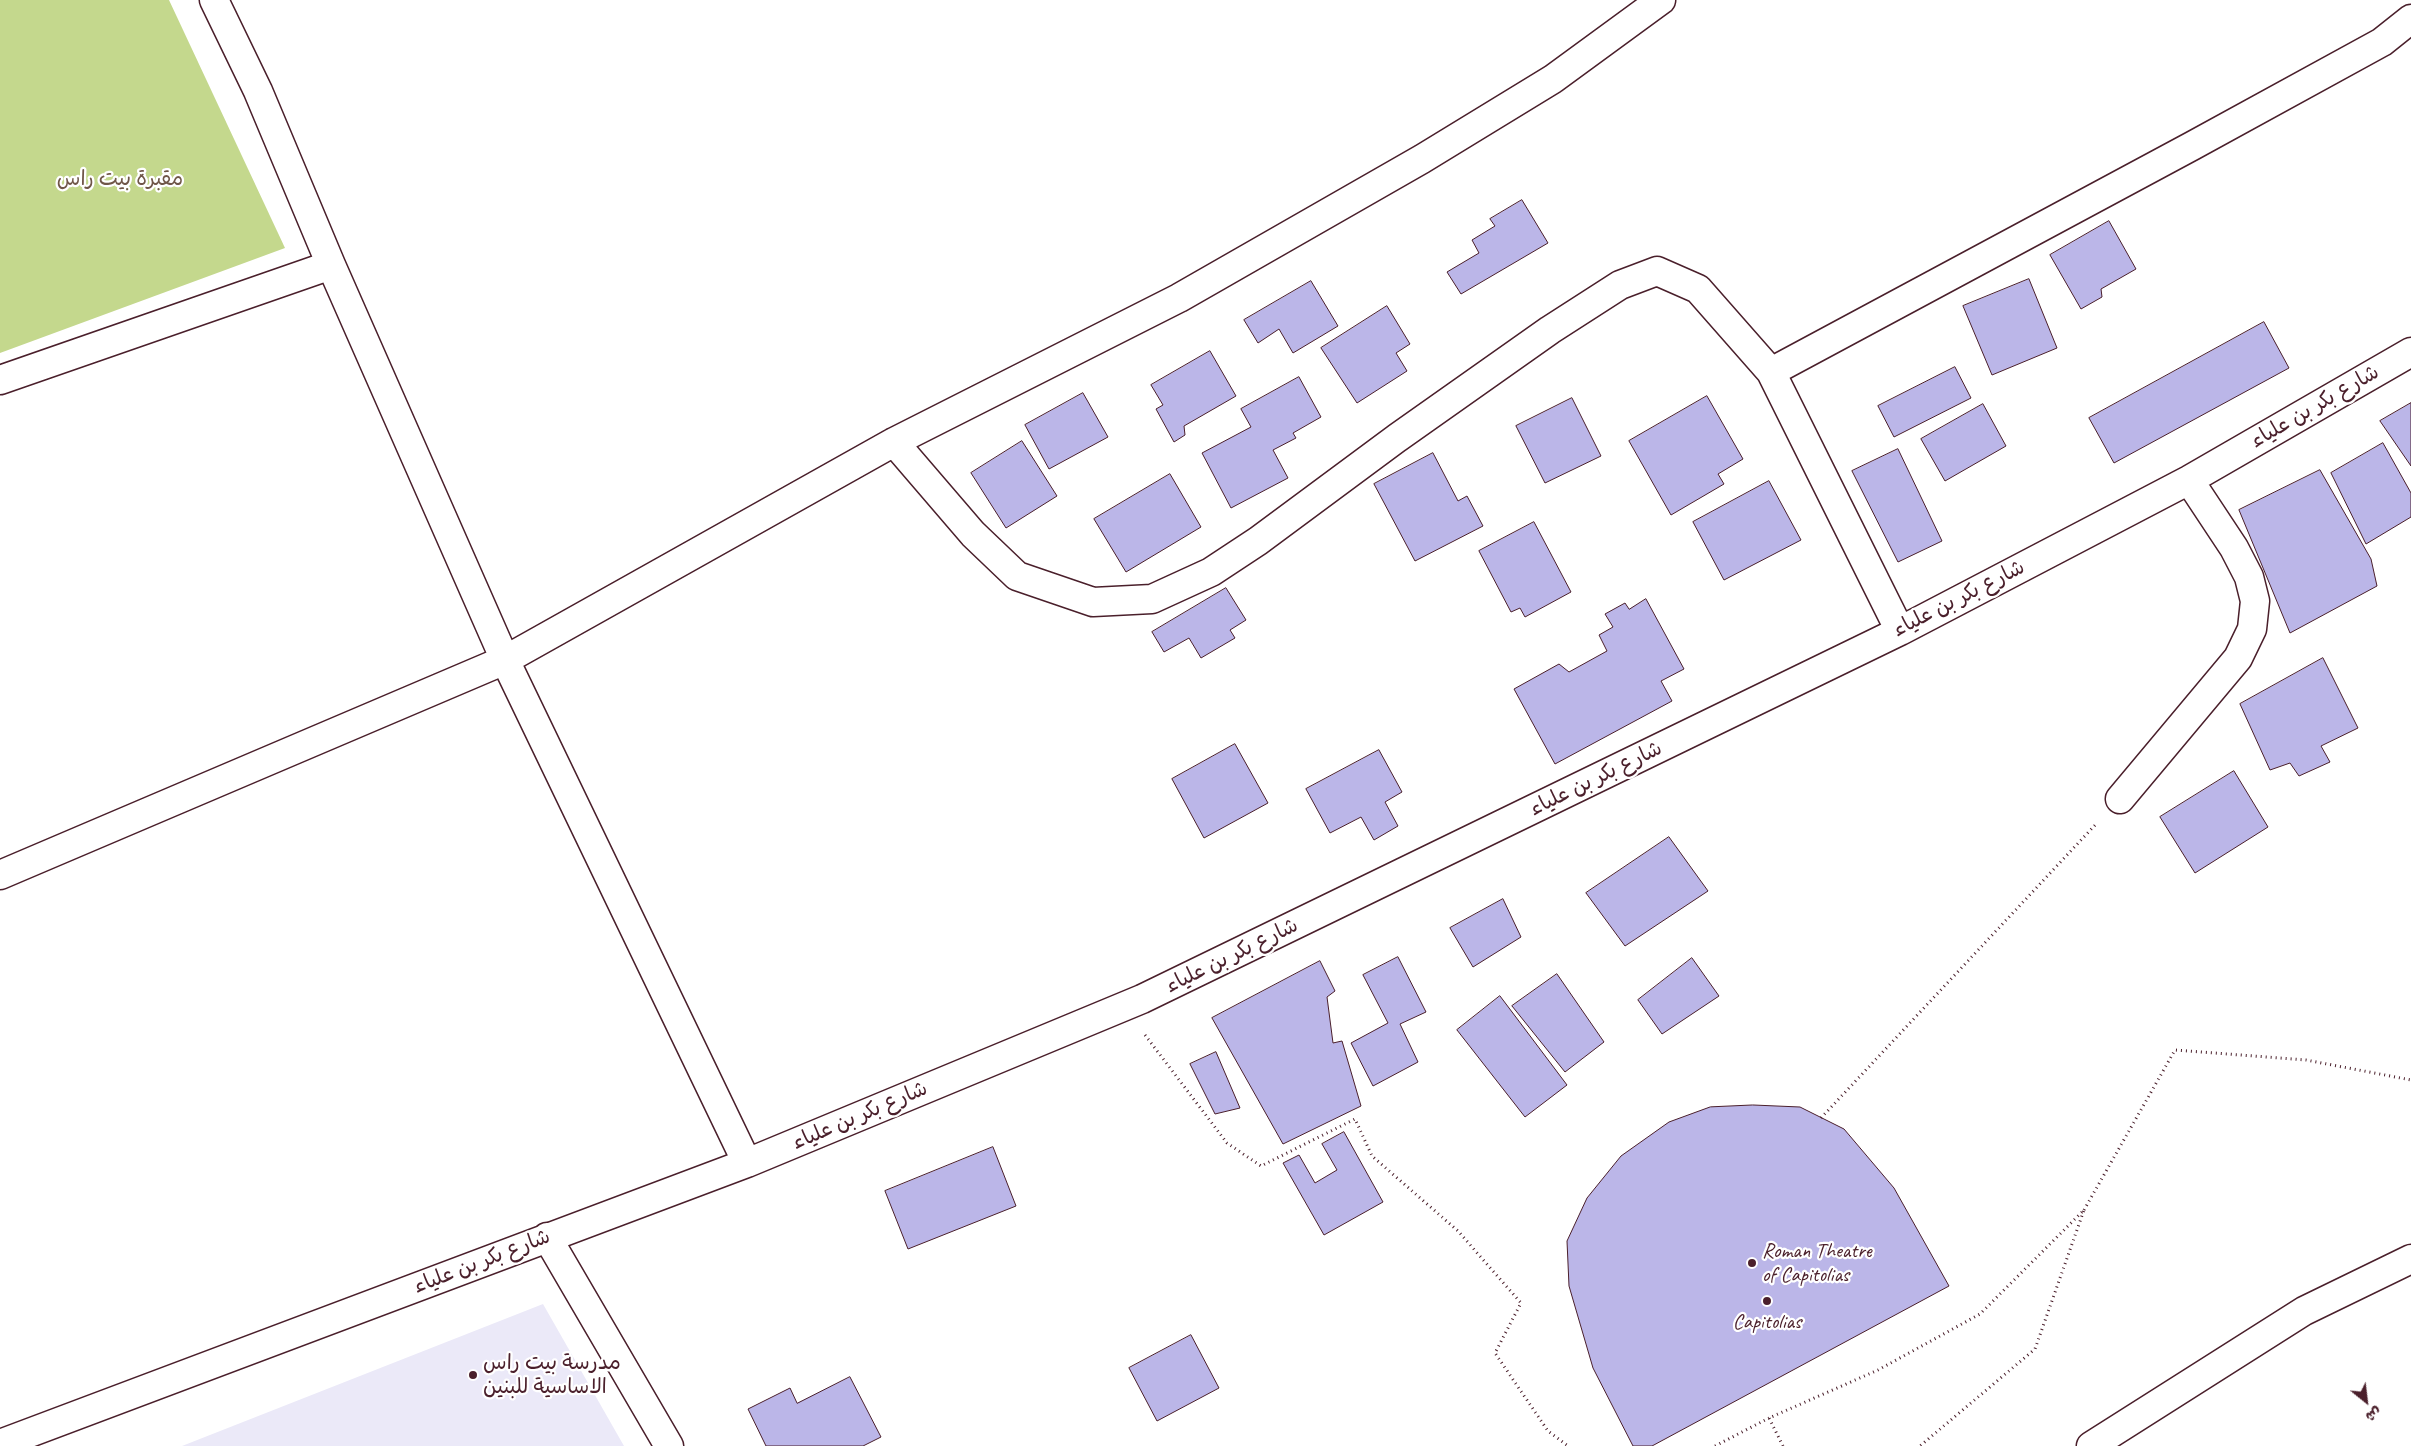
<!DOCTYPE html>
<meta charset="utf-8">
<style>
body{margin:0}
#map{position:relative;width:2411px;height:1446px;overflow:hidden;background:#fff;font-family:Caveat,"Playpen Sans Arabic",sans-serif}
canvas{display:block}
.north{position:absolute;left:2341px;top:1376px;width:50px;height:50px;-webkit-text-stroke:4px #fff;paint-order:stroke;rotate:151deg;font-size:14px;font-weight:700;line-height:20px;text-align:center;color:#4a1f2b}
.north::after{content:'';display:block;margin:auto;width:18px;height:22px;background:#4a1f2b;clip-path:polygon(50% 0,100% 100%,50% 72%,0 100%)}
</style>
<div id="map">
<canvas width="2411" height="1446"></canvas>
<div class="north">ش</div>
</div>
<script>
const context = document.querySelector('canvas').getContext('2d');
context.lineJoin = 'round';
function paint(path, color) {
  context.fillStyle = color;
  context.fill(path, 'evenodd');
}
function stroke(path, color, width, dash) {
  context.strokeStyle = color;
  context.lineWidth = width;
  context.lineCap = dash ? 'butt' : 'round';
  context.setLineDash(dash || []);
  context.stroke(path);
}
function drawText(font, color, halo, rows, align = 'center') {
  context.font = font + ' Caveat,"Playpen Sans Arabic",sans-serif';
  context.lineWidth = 4.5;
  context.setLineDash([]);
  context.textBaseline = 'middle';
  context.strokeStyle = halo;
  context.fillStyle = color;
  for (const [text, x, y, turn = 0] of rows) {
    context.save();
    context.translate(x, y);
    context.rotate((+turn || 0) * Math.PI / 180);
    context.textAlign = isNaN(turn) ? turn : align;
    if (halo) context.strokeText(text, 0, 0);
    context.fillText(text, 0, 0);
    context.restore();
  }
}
paint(new Path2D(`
 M543,1304L624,1446H182Z`), '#ebe9f8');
paint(new Path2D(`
 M0,0H169L285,248L0,353Z`), '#c4d88d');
const building = new Path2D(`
 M1522,200L1548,243L1461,294L1447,272L1479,253L1472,240L1495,226L1490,219Z
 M2109,221L2136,269L2101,289L2102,297L2081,309L2050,255Z
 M2029,279L2057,348L1992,375L1963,306Z
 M1311,281L1338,326L1293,353L1279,329L1258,343L1244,320Z
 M1387,306L1410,344L1396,353L1407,371L1357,403L1321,348Z
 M2264,322L2289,368L2114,463L2089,418Z
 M1210,351L1236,396L1184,426L1185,435L1174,442L1156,409L1163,405L1151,385Z
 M1955,367L1971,398L1894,437L1878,406Z
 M1299,377L1321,417L1293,433L1296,438L1273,450L1288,478L1231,508L1202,453L1251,427L1241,409Z
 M1083,393L1108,437L1049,469L1025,425Z
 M1707,396L1743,459L1718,474L1724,484L1671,515L1629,441Z
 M1572,398L1601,456L1545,483L1516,426Z
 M2411,403V466L2380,421Z
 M1983,404L2006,446L1945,481L1921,439Z
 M1022,441L1057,496L1006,528L971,473Z
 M2383,443L2411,493V517L2366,544L2331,473Z
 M1898,449L1942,541L1898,562L1852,471Z
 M1433,453L1458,501L1467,496L1483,526L1415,561L1374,484Z
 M2320,470L2371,559L2377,586L2290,633L2239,510Z
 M1170,474L1201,527L1126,572L1094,519Z
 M1769,481L1801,540L1724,580L1693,522Z
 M1534,522L1571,592L1525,617L1520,608L1511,612L1479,551Z
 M1226,588L1246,620L1230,630L1235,638L1201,658L1189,638L1164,652L1152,632Z
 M1646,599L1684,669L1661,681L1672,701L1555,764L1514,689L1559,664L1569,672L1607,651L1599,635L1613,627L1605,614L1625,603L1629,609Z
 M2323,658L2358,728L2321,746L2330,762L2299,776L2290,763L2270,770L2240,704Z
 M1235,744L1268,803L1204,838L1172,779Z
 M1379,750L1402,792L1385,802L1398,826L1374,840L1361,817L1330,833L1306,789Z
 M2234,771L2268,827L2195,873L2160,817Z
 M1669,837L1708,891L1625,946L1586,893Z
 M1503,899L1521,937L1473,967L1450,928Z
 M1398,957L1426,1012L1400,1024L1418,1062L1373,1086L1351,1043L1388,1023L1363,975Z
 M1692,958L1719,996L1662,1034L1638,1000Z
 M1320,961L1335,991L1327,997L1333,1043L1342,1041L1361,1106L1283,1144L1212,1018Z
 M1557,974L1604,1042L1565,1072L1512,1006Z
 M1500,996L1567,1085L1525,1117L1457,1030Z
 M1216,1052L1240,1108L1215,1114L1190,1064Z
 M1753,1105L1800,1107L1844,1129L1894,1188L1949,1286L1652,1446H1633L1593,1368L1569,1286L1567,1241L1587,1198L1621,1156L1669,1122L1710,1107Z
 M1344,1132L1383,1202L1324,1235L1283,1163L1299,1155L1315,1183L1337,1170L1322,1144Z
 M993,1147L1016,1206L908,1249L885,1191Z
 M1191,1335L1219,1388L1157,1421L1129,1368Z
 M850,1377L881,1437L863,1446H766L748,1409L790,1388L797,1403Z`);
paint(building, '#bbb6e8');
stroke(building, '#4a1f2b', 1);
const minor = new Path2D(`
 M214,0L258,91L331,265L505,660L747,1163
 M1771,372L2192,146L2382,42L2411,19
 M0,380L331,265
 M894,442L973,534L1017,576L1093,602L1152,599L1211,572L1258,541L1397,438L1550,330L1620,285L1657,271L1698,289L1771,372L1900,631
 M2120,799L2238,658L2252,629L2255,601L2249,577L2234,548L2189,480
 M0,875L505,660L894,442L1179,298L1422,159L1553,79L1661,0
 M547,1237L669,1446
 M0,1444L747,1163L1142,999L1900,631L2189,480L2411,352
 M2091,1446L2304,1311L2411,1259`);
stroke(minor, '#4a1f2b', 31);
stroke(new Path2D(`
 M1145,1035L1227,1143L1261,1166L1355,1119L1372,1156L1458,1231L1521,1303L1495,1353L1548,1431L1568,1446
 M1821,1118L2097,823
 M2084,1210L2175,1050L2306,1060L2411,1080
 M1715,1446L1769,1418
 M1783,1446L1769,1418L1878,1370L1980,1314L2084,1210L2035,1349L1920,1446`), '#4a1f2b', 3, [1, 4]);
stroke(minor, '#fff', 28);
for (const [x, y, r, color] of [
 [1752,1263,5,"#4a1f2b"],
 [1767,1301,5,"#4a1f2b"],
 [473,1375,5,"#4a1f2b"]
]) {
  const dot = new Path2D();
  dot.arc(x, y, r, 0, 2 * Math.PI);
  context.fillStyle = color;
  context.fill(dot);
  stroke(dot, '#fff', 2);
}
drawText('21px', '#6f5648', '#fff', [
 ["مقبرة بيت راس",120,179]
]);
drawText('21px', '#4a1f2b', '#fff', [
 ["شارع بكر بن علياء",2315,407,-30],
 ["شارع بكر بن علياء",1959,599,-27],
 ["شارع بكر بن علياء",1596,779,-26],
 ["شارع بكر بن علياء",1232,956,-26],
 ["شارع بكر بن علياء",860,1116,-23],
 ["شارع بكر بن علياء",482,1262,-21]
]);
drawText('21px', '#4a1f2b', '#fff', [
 ["Roman Theatre",1762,1251],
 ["of Capitolias",1762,1275],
 ["Capitolias",1767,1322,"center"],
 ["مدرسة بيت راس",483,1363],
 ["الاساسية للبنين",483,1387]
], 'left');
</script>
